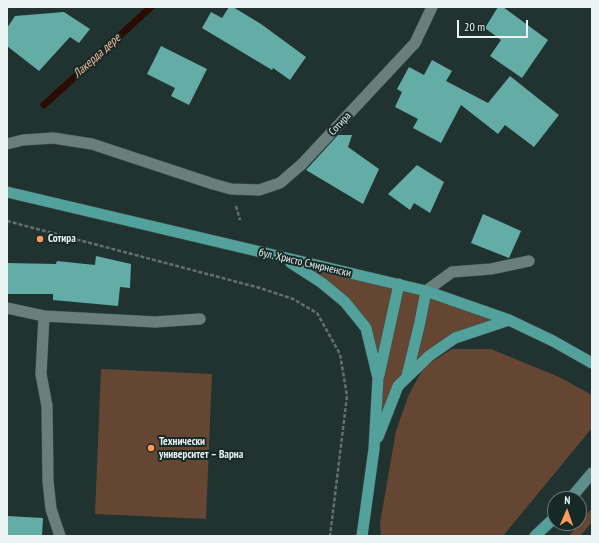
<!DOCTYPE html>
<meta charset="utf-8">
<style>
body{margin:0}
#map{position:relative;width:599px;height:543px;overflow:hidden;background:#213331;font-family:"PT Sans Narrow",sans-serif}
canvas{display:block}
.frame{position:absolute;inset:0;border:8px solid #e9f4f3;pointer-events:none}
.north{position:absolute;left:547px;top:491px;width:40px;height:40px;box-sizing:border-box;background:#172927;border:1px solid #6b7a79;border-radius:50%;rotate:2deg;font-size:11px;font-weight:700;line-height:16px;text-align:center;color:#e9f4f3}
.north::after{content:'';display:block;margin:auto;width:14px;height:18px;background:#ff9b5a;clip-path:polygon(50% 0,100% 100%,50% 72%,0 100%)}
.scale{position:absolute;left:457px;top:20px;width:71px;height:18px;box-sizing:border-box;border:2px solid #e9f4f3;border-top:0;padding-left:5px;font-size:12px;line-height:14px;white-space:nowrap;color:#e9f4f3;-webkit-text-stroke:3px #172927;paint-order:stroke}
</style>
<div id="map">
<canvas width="599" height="543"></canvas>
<div class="frame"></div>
<div class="north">N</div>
<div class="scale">20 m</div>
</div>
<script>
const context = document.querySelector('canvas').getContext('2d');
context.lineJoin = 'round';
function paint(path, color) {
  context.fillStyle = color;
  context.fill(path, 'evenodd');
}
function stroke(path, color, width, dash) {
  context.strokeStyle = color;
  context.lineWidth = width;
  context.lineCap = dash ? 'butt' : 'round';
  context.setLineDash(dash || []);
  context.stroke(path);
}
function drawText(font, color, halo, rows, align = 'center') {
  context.font = font + ' "PT Sans Narrow",sans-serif';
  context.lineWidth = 4;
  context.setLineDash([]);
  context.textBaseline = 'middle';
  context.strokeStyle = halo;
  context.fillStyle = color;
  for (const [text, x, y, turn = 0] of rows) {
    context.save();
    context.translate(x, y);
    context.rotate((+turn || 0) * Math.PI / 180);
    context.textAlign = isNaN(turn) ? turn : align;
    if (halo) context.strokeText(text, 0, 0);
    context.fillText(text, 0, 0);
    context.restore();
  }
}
paint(new Path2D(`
 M286,259L399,284L509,320L455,338L407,377L374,449L378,378L366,328L345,302Z
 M452,349H491L559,377L592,395V428L503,536H381L380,523L396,431L409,394L424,367Z
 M101,369L212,374L206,519L95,514Z
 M592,508V522L580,536H569Z`), '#654633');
stroke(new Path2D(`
 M44,105L151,7`), '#2a0c00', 7);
paint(new Path2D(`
 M229,7H233L261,24L306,57L290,80L273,68L272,70L202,28L211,12L222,18Z
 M498,7H503L548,40L522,78L490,56L501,40L485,28Z
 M64,12L90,29L79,43L70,37L39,71L7,46V28L15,16Z
 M161,46L207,69L189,105L171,96L175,88L147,74Z
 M432,60L452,71L446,81L488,103L510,76L559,115L534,147L505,125L498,134L461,105L441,143L413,128L418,119L395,107L402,92L397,89L409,67L424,75Z
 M338,135H352L348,147L379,169L363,204L306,170Z
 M417,165L444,182L430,213L414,203L410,210L388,194Z
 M483,214L521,231L509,258L471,243Z
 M96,256L131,264L130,288L120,287L118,306L53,300V294H7V263L56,264L57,261L95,265Z
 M7,516L43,518L42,536H7Z`), '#64ada7');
const service = new Path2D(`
 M426,291L452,272L491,269L529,261
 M7,308L44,316L155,322L200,319
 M44,316L41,374L47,406L48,481L51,509L60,536`);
const minor = new Path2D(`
 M7,144L23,140L53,138L92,144L213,184L231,189L259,190L280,183L302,164L415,43L432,7`);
const secondary = new Path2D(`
 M570,499L592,473`);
const primary = new Path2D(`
 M7,192L426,291L509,320L553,341L592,363
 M291,263L322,283L345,302L366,328L378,378L374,449L362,536
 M379,375L399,284
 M407,376L420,322L426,291
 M378,437L398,386L429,356L455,338L509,320
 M535,536L551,521`);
stroke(service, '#3f4e4d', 12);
stroke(minor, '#3f4e4d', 12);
stroke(secondary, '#3f4e4d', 12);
stroke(primary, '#3f4e4d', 12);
stroke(new Path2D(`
 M236,206L240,220
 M7,221L260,288L293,299L317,313L340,354L347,396L330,536`), '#61716f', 2.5, [4, 2]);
stroke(service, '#6a7e7c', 11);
stroke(minor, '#6a7e7c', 11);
stroke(secondary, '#5e8f8c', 11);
stroke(primary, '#52a19b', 11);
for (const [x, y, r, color] of [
 [40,239,4,"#ff9b5a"],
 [151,448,4,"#ff9b5a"]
]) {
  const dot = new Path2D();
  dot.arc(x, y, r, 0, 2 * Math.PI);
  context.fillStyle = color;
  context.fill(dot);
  stroke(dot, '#172927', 1.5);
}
drawText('11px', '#e9f4f3', '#172927', [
 ["Сотира",340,124,-47],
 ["бул. Христо Смирненски",305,263,13]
]);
drawText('bold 11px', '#e9f4f3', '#172927', [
 ["Сотира",48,239],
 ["Технически",159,442],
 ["университет – Варна",159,455]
], 'left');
drawText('italic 12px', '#fcc09d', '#172927', [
 ["Лакерда дере",97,56,-42]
]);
</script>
